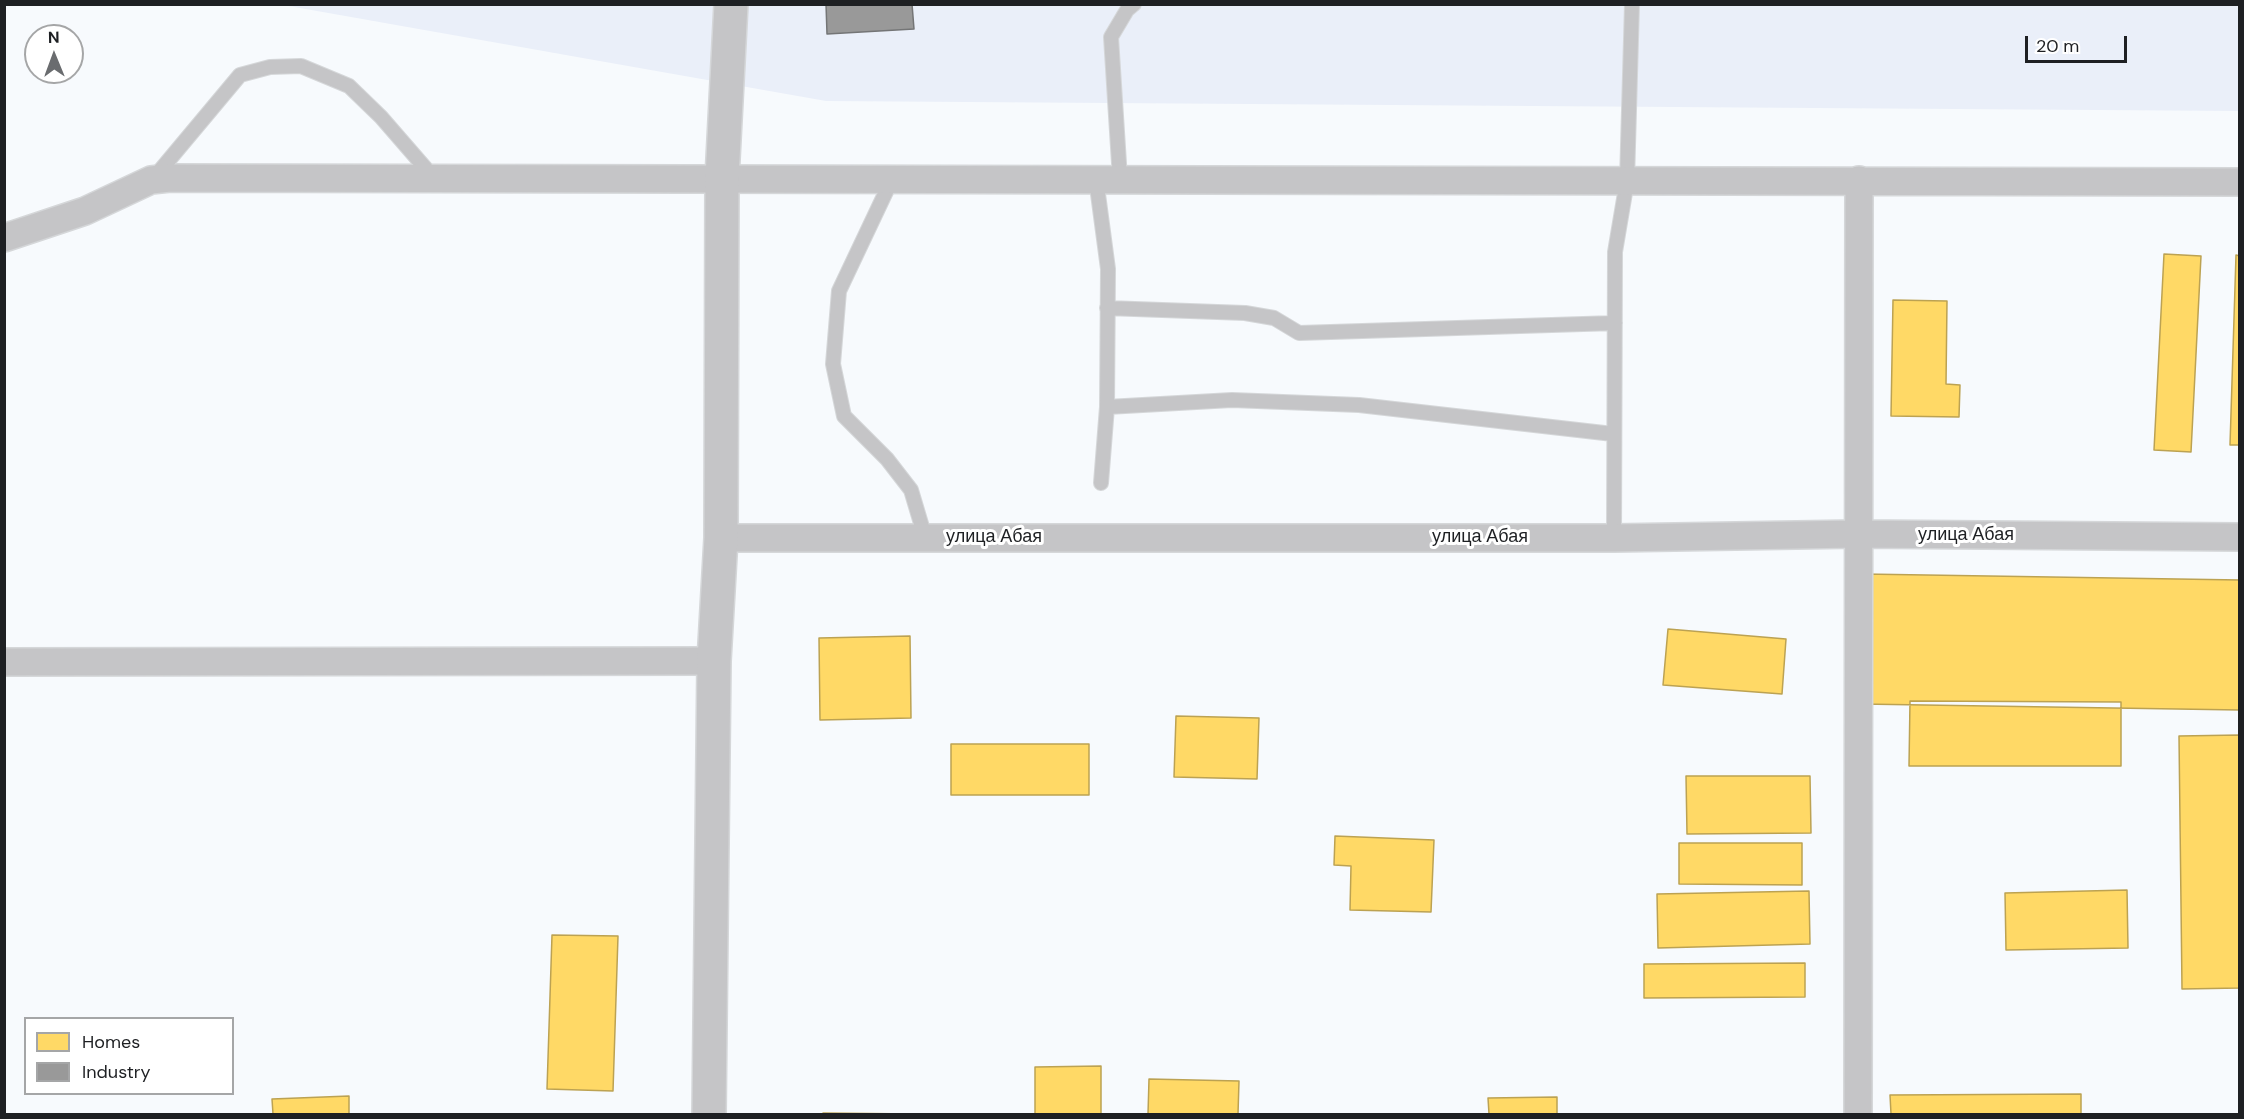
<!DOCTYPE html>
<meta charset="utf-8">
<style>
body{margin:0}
#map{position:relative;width:2244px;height:1119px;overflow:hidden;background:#f7fafd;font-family:"DM Sans",sans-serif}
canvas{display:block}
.frame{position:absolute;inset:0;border:6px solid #1e2023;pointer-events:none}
.legend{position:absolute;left:24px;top:1017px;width:210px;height:78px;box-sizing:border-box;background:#fff;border:2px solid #a5a6a7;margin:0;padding:8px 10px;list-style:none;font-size:18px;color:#1e2023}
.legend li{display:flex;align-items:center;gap:12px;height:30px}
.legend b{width:30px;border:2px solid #a5a6a7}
.north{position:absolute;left:24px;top:24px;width:60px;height:60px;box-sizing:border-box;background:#fff;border:2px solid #a5a6a7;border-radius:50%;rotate:359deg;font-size:16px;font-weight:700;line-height:24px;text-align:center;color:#1e2023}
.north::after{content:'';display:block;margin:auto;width:21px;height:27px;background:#6a6c6f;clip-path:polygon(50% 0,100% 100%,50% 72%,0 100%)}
.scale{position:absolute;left:2025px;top:36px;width:102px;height:27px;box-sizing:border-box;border:3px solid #1e2023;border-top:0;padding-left:8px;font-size:18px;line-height:21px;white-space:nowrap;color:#1e2023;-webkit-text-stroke:4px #fff;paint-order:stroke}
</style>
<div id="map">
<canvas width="2244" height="1119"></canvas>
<div class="frame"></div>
<ul class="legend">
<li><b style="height:16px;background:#ffd966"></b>Homes</li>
<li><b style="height:16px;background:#999"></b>Industry</li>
</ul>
<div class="north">N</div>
<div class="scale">20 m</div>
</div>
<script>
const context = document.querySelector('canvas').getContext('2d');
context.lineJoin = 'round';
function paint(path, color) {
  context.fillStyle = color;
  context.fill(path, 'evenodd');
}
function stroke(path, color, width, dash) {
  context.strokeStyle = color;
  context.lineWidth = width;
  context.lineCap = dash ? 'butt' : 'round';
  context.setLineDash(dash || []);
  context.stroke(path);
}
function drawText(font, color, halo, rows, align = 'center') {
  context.font = font + ' "DM Sans",sans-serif';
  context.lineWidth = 6;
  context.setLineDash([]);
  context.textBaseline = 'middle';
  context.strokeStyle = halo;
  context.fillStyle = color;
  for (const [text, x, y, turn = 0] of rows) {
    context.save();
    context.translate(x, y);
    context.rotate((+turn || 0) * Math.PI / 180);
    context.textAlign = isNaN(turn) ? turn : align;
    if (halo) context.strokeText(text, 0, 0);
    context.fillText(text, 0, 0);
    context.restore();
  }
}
paint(new Path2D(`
 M283,5H2239V111L826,101Z`), '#eaeff9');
const homes = new Path2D(`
 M2164,254L2201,256L2191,452L2154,450Z
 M2236,255L2240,256V445H2230Z
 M1893,300L1947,301L1946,384L1960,385L1959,417L1891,416Z
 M1863,574L2240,580V710L1861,704Z
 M1668,629L1786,639L1782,694L1663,685Z
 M910,636L911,718L820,720L819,638Z
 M1910,701L2121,702V766H1909Z
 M1176,716L1259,718L1257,779L1174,777Z
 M2240,735V988L2182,989L2179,736Z
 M951,744H1089V795H951Z
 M1686,776H1810L1811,833L1687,834Z
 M1335,836L1434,840L1431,912L1350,910L1351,866L1334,865Z
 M1679,843H1802V885L1679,884Z
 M2127,890L2128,948L2006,950L2005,893Z
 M1809,891L1810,944L1658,948L1657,894Z
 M552,935L618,936L613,1091L547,1089Z
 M1805,963V997L1644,998V964Z
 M1101,1066V1114H1035V1067Z
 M1149,1079L1239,1081L1238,1114H1148Z
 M2081,1094V1114H1891L1890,1095Z
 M349,1096V1114H273L272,1099Z
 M1557,1097V1114H1489L1488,1098Z
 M823,1113L915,1114H823Z`);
paint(homes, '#ffd966');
stroke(homes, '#bca252', 1.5);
const industry = new Path2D(`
 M826,4H912L914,29L827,34Z`);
paint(industry, '#999');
stroke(industry, '#747576', 1.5);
const service = new Path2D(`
 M153,179L240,75L270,67L301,66L349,86L381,117L434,178
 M892,179L839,291L833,364L844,416L887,459L911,490L925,537
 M1096,179L1108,269L1107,407L1101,483
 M1120,179L1111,37L1127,10L1134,4
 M1107,308L1245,313L1274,318L1299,333L1615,323
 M1107,407L1232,400L1359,405L1613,434
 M1614,538L1615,252L1627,181L1632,4`);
const minor = new Path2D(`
 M4,238L85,211L151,180L170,178L2240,182
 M721,538H1614L1857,534L2240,537
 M4,662L714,661
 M1858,1114L1859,180`);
const tertiary = new Path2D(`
 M709,1114L714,661L721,538L722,178L731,4`);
stroke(service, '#d5d7d9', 16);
stroke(minor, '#d5d7d9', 30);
stroke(tertiary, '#d5d7d9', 36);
stroke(service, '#c5c5c7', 14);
stroke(minor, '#c5c5c7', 27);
stroke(tertiary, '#c5c5c7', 33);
drawText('18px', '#1e2023', '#fff', [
 ["улица Абая",1966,535],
 ["улица Абая",994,537],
 ["улица Абая",1480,537]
]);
</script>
